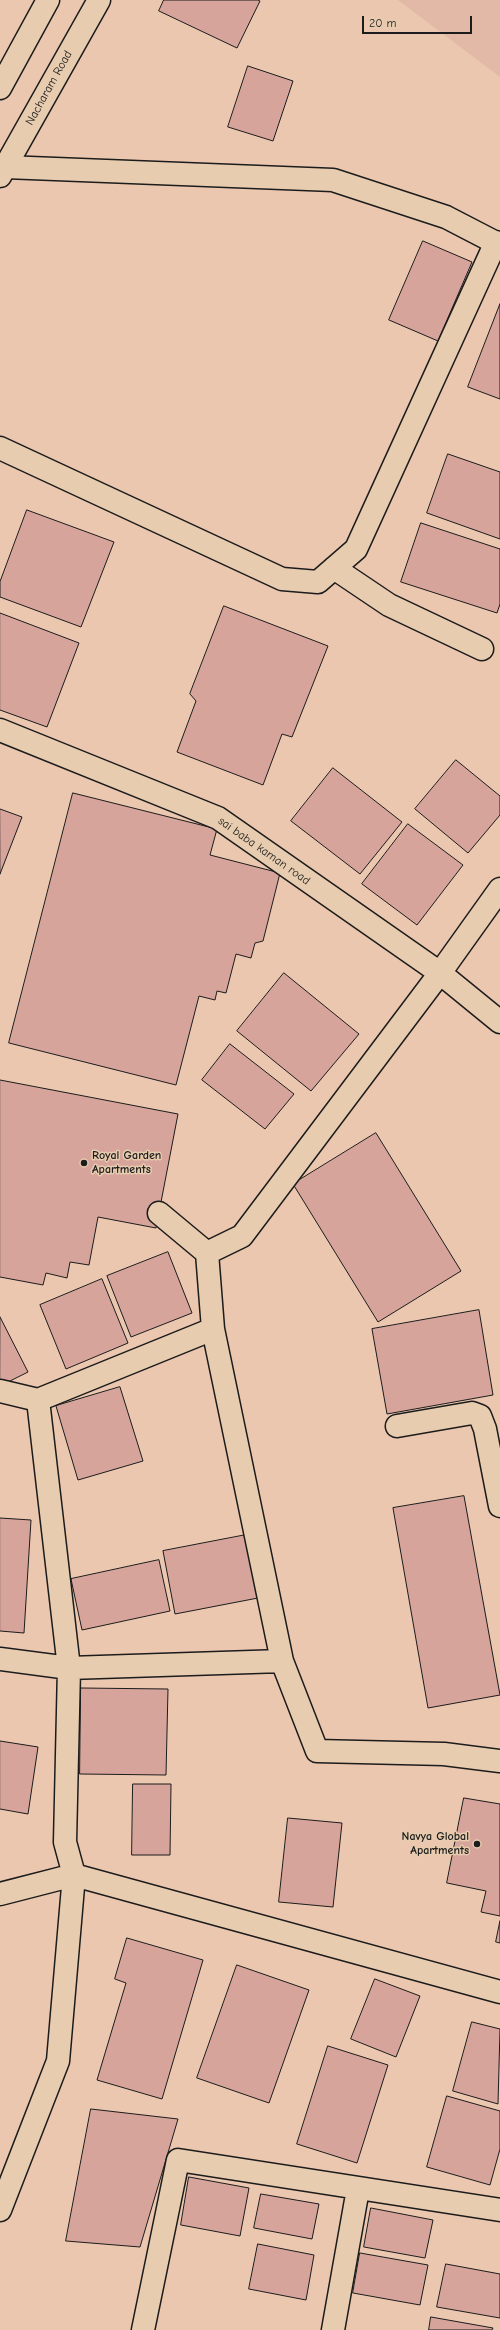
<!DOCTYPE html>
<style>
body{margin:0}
#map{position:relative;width:500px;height:2330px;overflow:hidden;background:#ecc7af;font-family:"Comic Neue",sans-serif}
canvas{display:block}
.scale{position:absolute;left:362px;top:16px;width:110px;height:18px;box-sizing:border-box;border:2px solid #1c1c1c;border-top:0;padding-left:5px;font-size:12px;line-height:14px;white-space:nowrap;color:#1c1c1c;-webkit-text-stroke:3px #e8ccaf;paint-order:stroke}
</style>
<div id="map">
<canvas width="500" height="2330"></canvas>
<div class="scale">20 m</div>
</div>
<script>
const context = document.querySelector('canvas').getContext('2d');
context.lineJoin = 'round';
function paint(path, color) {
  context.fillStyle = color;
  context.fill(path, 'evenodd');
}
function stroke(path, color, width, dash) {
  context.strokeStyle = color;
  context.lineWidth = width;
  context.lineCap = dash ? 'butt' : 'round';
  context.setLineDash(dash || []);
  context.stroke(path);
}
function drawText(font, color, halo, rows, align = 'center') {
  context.font = font + ' "Comic Neue",sans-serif';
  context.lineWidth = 3;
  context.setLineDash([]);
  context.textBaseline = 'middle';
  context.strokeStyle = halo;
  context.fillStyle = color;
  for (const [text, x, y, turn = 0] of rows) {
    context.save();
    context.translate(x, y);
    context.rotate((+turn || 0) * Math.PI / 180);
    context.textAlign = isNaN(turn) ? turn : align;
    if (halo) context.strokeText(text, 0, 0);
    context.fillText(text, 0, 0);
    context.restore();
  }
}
paint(new Path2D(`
 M398,0H500V77Z`), '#e1b9a6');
const building = new Path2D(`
 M164,0H258L260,1L237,48L159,11Z
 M248,66L293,81L273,141L228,127Z
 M423,241L472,262L438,341L389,320Z
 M500,304V399L468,387Z
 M448,454L500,472V539L427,513Z
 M27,510L114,542L81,627L0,597V582Z
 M421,523L500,549V604L497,613L401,582Z
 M224,606L328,646L292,737L282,734L263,785L177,752L196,701L190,694Z
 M0,613L79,643L47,727L0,710Z
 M456,760L500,796V815L468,853L415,809Z
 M333,768L402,822L360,874L291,821Z
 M73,793L217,829L210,855L280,873L263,941L255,943L251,958L236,954L226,993L217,991L215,1000L199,996L176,1085L9,1043Z
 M0,809L22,817L0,874Z
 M408,824L463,865L417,925L362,884Z
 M284,973L359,1034L311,1091L237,1031Z
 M230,1044L294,1094L265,1129L202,1080Z
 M0,1080L178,1114L156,1228L98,1217L89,1265L70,1262L67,1278L46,1273L43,1285L0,1277Z
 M376,1133L461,1271L378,1322L293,1184Z
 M168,1252L192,1313L131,1337L107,1276Z
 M102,1279L128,1343L66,1369L40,1305Z
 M479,1310L493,1395L387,1414L372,1329Z
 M0,1317L28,1372L0,1386Z
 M120,1387L143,1461L78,1480L56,1406Z
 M464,1496L500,1695L428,1708L393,1508Z
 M0,1518L31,1520L24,1633L0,1631Z
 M246,1535L258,1598L175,1614L163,1551Z
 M159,1560L170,1611L82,1630L71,1579Z
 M81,1688L168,1689L166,1775L80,1774Z
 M0,1741L38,1747L28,1814L0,1809Z
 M133,1784H171L170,1855H132Z
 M464,1798L500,1804V1916L481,1912L486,1891L447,1883Z
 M288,1818L342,1823L333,1907L279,1902Z
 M500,1921V1943L496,1942Z
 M127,1938L203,1960L162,2099L97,2080L126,1983L115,1979Z
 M237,1965L309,1990L269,2103L197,2078Z
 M375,1979L420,1996L396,2057L351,2039Z
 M472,2022L500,2029L498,2104L453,2091Z
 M328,2046L388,2065L357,2163L297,2144Z
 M447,2096L500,2111V2149L490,2185L427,2167Z
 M91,2109L178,2119L140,2247L66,2241Z
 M189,2177L249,2188L240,2236L181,2225Z
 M261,2194L319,2204L312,2239L254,2228Z
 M371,2208L433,2220L425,2258L364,2247Z
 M258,2244L314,2255L306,2300L249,2289Z
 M360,2253L428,2265L420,2305L353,2293Z
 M446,2264L500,2274V2318L437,2307Z
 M431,2317L493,2328L492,2330H429Z`);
paint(building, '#d6a49b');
stroke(building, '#1c1c1c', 1);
const minor = new Path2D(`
 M5,167L333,180L446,217L500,245
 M0,448L282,579L318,582L356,549L496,242
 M334,568L389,605L482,649
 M0,730L218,818L440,973L500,1022
 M159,1213L207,1253
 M0,1391L38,1400L213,1329
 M38,1400L69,1668L65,1842L74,1875L500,1992
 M397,1426L472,1413L480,1416L485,1429L500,1506
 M0,1659L69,1668L282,1661L213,1329L207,1253L242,1236L440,973L500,889
 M282,1661L317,1751L444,1754L500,1761
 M0,1894L74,1875L58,2061L0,2210
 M143,2330L178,2160L500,2210
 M333,2330L358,2189`);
const secondary = new Path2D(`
 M0,88L48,0
 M0,176L99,0`);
stroke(minor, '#1c1c1c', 25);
stroke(secondary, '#1c1c1c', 25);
stroke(minor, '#e8ccaf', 22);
stroke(secondary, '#e8ccaf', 22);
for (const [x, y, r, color] of [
 [84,1163,4,"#1c1c1c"],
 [477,1844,4,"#1c1c1c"]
]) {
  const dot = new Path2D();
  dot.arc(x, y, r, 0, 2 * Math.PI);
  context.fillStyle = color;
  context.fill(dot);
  stroke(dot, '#e8ccaf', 1.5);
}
drawText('12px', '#1c1c1c', '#e8ccaf', [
 ["Nacharam Road",49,88,-61],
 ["sai baba kaman road",264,851,35]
]);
drawText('bold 12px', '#1c1c1c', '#e8ccaf', [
 ["Royal Garden",92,1156],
 ["Apartments",92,1170],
 ["Navya Global",469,1837,"right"],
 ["Apartments",469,1851,"right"]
], 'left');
</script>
